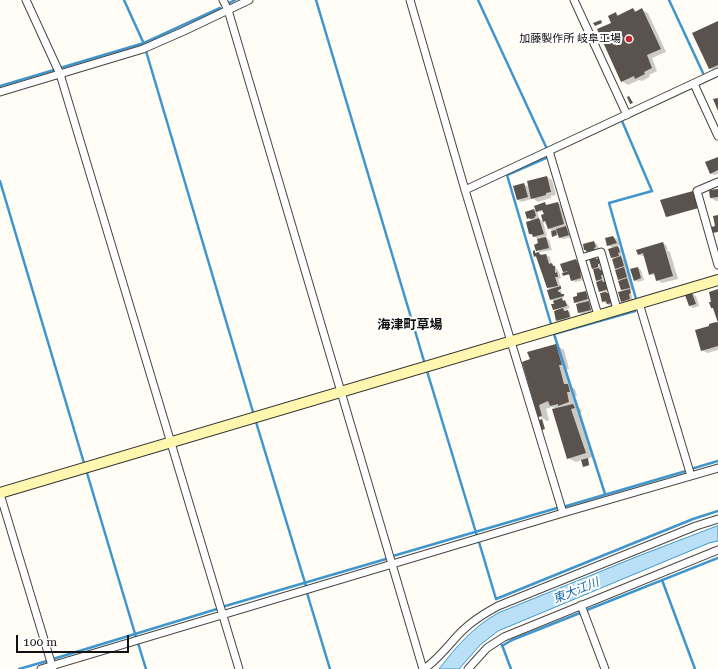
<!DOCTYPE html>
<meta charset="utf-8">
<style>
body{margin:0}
#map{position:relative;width:718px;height:669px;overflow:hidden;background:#fffdf5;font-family:"Roboto Serif",serif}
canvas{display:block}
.scale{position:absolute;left:16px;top:635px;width:113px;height:18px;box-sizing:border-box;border:2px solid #111;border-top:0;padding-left:5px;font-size:12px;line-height:14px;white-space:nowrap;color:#111;-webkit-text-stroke:3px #fff;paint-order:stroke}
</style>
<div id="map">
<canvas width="718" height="669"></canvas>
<div class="scale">100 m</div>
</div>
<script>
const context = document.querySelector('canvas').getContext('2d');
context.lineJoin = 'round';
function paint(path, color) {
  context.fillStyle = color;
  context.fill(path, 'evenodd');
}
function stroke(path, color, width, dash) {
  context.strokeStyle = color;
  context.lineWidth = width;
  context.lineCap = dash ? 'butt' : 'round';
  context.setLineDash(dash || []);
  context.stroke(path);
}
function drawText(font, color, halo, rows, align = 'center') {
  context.font = font + ' "Roboto Serif","Noto Sans JP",serif';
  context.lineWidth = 4;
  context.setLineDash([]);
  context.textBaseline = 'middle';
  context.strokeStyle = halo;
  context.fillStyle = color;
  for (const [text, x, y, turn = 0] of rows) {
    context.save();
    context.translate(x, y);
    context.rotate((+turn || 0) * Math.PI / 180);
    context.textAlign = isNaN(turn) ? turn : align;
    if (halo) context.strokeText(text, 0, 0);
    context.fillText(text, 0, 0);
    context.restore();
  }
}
const water = new Path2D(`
 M718,526V541L709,543L498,631L480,645L459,669H439C457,646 472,628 498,613L641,555Z`);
paint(water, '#b9e0f7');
stroke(water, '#3f96cf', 1);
paint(new Path2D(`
 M633,9L636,11L642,10L648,13L666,52L652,58L657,71L649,75L650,77L642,81L639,80L628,85L622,81L614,23L616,13L620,16Z
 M718,22V70L715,72L710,68Z
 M718,158V174L714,175L710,173Z
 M547,177L552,180L556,195L551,196V198L538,202L531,197V199L522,202L518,200L514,187L524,184L529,187Z
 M718,190V201H716L711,198Z
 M693,192L695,193L699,208L668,217H666Z
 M544,203L546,206L558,203L564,206L570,227L567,228L570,229L572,237L563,239L559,237V235L548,228L547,223L544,221L543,211L537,212L539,218H537L543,221L547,236L544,237L549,240L552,250L540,252L537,250L539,244L538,239L530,234L534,221L528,218L534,210L537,212L536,207Z
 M613,237L617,239L620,245L616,246L621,249L622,258L625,259L627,268L625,269L628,270L633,289L628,291L631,293L633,301L625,303L621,301L624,291L621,290V281L618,279V270L615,268V259L612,257L613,248L608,245Z
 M594,242L597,244L599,249L591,254L585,250Z
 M663,243L666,245L668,249L666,250L670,252L678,279L662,283L657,280L656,276L650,274L645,256H642L638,254Z
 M534,252L536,254H541V256L546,255L550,257L551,264L555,266L559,272L561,278L558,279L561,287L557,288L561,291L564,298L561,299L568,304L570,308L564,310L570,312L571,317L568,318V320L561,322L557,320V311L554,309V301L551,299L552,290L548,288Z
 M596,258L604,265H601L603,271L605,273V281H604L609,284L611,291L606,292L615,305L611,306L603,302L601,294L604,293L600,291V282L597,280L595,269L593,268Z
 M576,260L580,262L584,280L575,282L572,280L570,275H564L566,273L563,271Z
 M638,268L641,270L644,280L638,282L635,280Z
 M585,292L589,294L591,301L588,302L592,304L594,312L583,315L579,313L577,305L579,304L575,302L579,296Z
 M692,294L696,296L699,306L693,308L690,306Z
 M718,322V350L707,353L702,350L710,327V325Z
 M556,345L564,350L569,369H566L571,387L575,389L577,396L574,397L577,407L581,409L582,412L579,414L593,457L587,459L590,465L585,467L582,460L576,462L568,458L556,409L552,407L546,409L549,420L547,421L539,416L531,360Z`), '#0003');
stroke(new Path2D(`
 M124,0L144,44
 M316,0L424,361
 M478,0L547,149
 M669,0L703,73
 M229,3L235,0
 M146,51L253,412
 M60,68L144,43L220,8
 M0,86L54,70
 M622,121L652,191L609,203L636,299
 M546,155V158L507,175L551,324
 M0,181L84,463
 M427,371L477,536
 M256,422L306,586
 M691,469L718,461
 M87,473L136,637
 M605,494L554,334L635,311
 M563,507L686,471
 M479,542L496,599L693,519L718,511
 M393,556L557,508
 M662,580L695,669
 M307,593L330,669
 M222,607L386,559
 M587,610L718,558
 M138,643L146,669
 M502,645L511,669
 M502,646L512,640L580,613
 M53,659L217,609
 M19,669L47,661`), '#3f96cf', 2.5);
paint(new Path2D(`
 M633,8L635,12L642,8L661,49L647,55L652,68L644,72L645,74L635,79L634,76L621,82L597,29L611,23L608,16L616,12L617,16Z
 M601,20L602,23L595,26L593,23Z
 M718,21V65L709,69L692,33Z
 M629,96L633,103L630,104L627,97Z
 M718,98V111L713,99Z
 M718,157V170L710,174L705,162Z
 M547,176L551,192L546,193V195L531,199L527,181Z
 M524,183L528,197L517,200L513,186Z
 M718,189V197L710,198L709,190Z
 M693,191L698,208L666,217L660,200Z
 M545,202L546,205L558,202L564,224L548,229L545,221L543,222L541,215L544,214L542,210L536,212L534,206Z
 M534,209L536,216L534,217L535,218L530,219L529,218L527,219L525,212Z
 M718,215V232L712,233L711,227L715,226L713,216Z
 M539,218L544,234L533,237L532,234H529L526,222Z
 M566,226L569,235L559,238L556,229Z
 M556,230L557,235L552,237L551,231Z
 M613,236L617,243L607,246L605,238Z
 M546,237L549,248L536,251L534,245L538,243L537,239Z
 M594,241L596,247L594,248L595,250L586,252V250H584L583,244Z
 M663,242L673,276L656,281L654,273L649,275L643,253L638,255L636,250Z
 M618,246L620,252L618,253L619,256L611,258L608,249Z
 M535,250V253L539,252L540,255L546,254L549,264L552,263L553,266H555V273L557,272L558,277H555L558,286L547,288L536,256L534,257L533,253V251Z
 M621,256L624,266L615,269L612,259Z
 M596,257V259L599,258L601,263L598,264V267L592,269L589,259Z
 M576,259L580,268L581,278L571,281L569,274L563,276L562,273L569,271L563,272L560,264Z
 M624,267L627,277L618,280L615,270Z
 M638,267L641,278L634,281L630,269Z
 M599,268L600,270H602L603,275H601L602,279L596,281L593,269Z
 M627,278L630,288L621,290L618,281Z
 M602,280L603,282L606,281L608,289L599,292L596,282Z
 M561,286V289L558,290V292H560L561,294H564V296L550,300L547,290Z
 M630,289L631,293L629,294L630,299L621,302L618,292Z
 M718,289V323L713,308H711L709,302H711L709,292Z
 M586,291L588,299L574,303L573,297L577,296V293Z
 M606,292L607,293H609L612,303L607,304L606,301L602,302L600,293Z
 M692,293L696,304L689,306L685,295Z
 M562,298L563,301L565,300L567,306L553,310L551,304H554L553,301Z
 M589,301L591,310L578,313L576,304Z
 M563,308L564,311L568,310L570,317L556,321L554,311Z
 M716,322L718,323V346L701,351L695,330L709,326V324Z
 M556,344L562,365H559L564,384H568L570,392H567L569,402L558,406V404L550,406L548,401L539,405L542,416L538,417L522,362L530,359L527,352Z
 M573,404L575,408L571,409L586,453L567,459L552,409Z
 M542,419L545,429L542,430L539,420Z
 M588,458L589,465L583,467L581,460Z`), '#5a524d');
const street = new Path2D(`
 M26,0L60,74L239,669
 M223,0L228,10L423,669
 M410,0L465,190L563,513
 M574,0L627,115
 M694,84L718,136
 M0,92L143,49L184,31L249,0
 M549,151L598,315
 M718,182L697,191L718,265
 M465,190L718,72
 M581,258L601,252L617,309
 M639,303L691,476
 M0,494L53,669
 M581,605L605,669
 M41,669L563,513L718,468
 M424,669C439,659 449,644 462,631C472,621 485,613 498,606L696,526L718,519
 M468,669L487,648L504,637L718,550`);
const secondary = new Path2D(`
 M0,493L718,280`);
stroke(street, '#444', 9);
stroke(secondary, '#333', 12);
stroke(street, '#fff', 7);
stroke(secondary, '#fff6b0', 10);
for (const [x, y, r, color] of [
 [629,39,4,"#c4262e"]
]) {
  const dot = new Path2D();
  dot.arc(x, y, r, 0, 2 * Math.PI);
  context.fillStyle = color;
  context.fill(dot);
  stroke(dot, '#fff', 1.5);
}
drawText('11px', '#111', '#fff', [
 ["加藤製作所 岐阜工場",621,39]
], 'right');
drawText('italic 12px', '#1768a6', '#fff', [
 ["東大江川",576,591,-22]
]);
drawText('bold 13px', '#111', '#fff', [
 ["海津町草場",410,325]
]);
</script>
